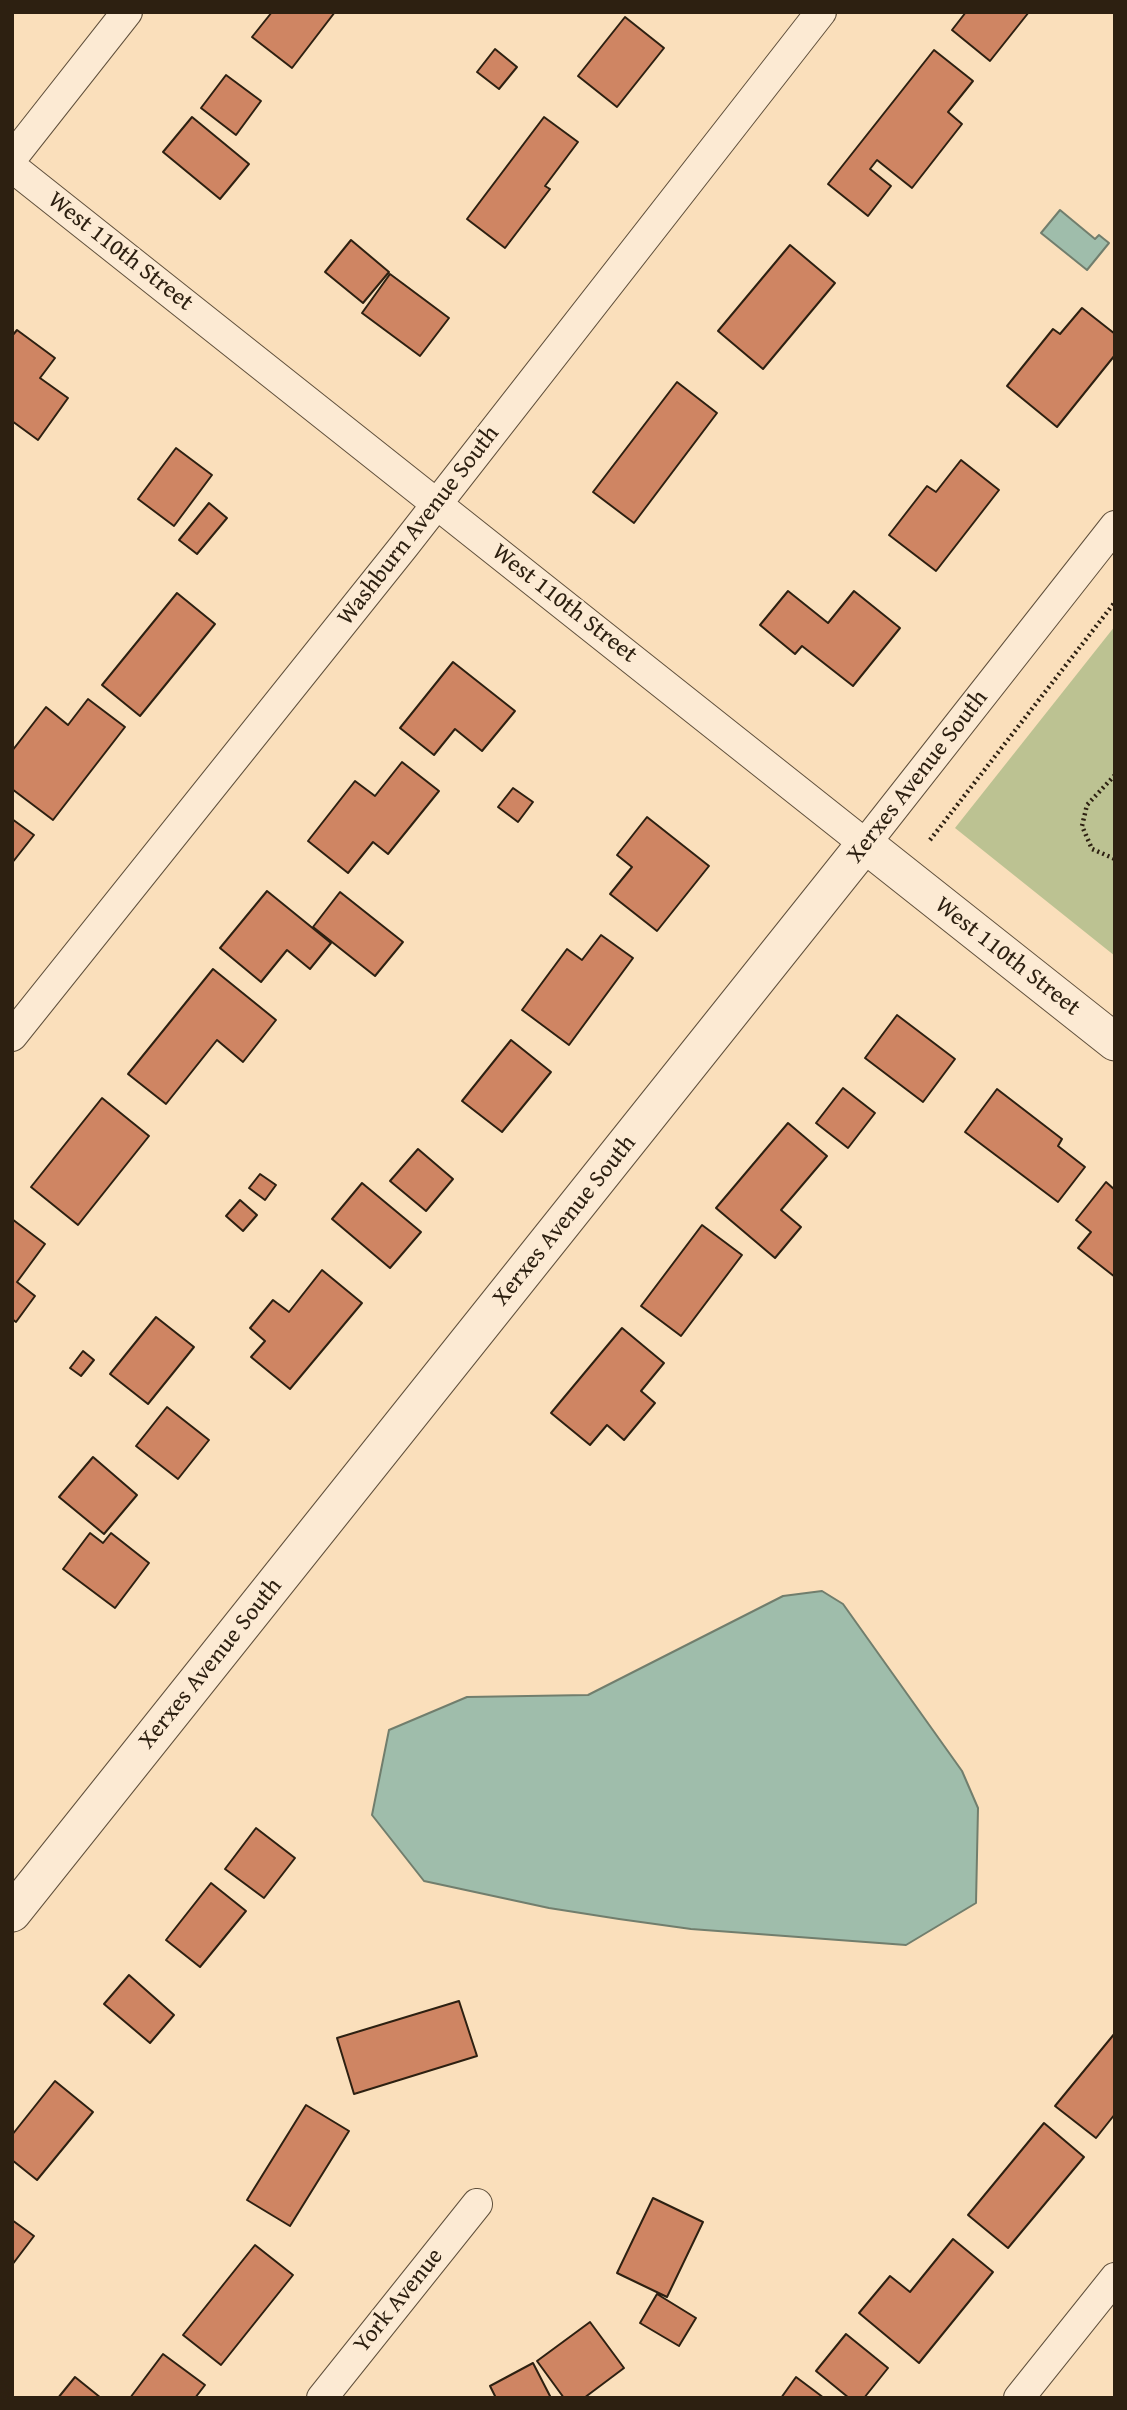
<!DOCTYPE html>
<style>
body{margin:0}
#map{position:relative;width:1127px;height:2410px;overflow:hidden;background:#fadfbb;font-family:"Gentium Book Plus",serif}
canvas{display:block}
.frame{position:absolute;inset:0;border:14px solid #2d2011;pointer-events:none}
</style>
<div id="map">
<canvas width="1127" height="2410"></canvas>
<div class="frame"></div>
</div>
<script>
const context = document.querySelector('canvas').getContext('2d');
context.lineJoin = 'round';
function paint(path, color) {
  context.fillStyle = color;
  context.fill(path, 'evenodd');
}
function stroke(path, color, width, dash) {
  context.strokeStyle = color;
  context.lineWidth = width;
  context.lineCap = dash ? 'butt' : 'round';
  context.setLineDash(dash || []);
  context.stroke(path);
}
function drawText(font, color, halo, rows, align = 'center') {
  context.font = font + ' "Gentium Book Plus",serif';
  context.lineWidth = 5;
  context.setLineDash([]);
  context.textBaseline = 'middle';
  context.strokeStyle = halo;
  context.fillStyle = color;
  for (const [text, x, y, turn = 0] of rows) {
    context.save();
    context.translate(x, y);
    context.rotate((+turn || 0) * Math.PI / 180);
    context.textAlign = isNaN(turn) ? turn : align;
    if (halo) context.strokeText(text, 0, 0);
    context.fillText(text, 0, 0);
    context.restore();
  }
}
paint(new Path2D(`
 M1115,626V956L955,828Z`), '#bcc292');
const water = new Path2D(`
 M1060,210L1095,239L1099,235L1109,243L1087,270L1041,233Z
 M822,1591L843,1604L962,1771L978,1808L976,1903L906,1945L691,1929L619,1919L549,1908L424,1881L372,1815L389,1730L467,1697L588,1695L783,1596Z`);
paint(water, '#9fbdab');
stroke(water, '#717e6d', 2);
const building = new Path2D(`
 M272,12H335L292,68L252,37Z
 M966,12H1029L990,61L952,30Z
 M625,17L664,48L617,107L578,76Z
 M495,49L517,67L499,89L477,72Z
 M934,50L973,81L948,112L962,124L912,188L877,160L870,169L891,186L868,216L828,184Z
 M226,75L261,101L236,135L201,108Z
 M192,117L249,164L220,199L163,152Z
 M544,117L578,142L545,186L550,189L505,248L467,219Z
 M351,240L389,272L363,303L325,272Z
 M790,245L835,283L763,369L718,331Z
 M390,274L449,318L420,356L362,313Z
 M1082,308L1115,334V355L1057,427L1007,386L1053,329L1060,334Z
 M17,330L55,358L40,378L68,398L38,440L12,421V336Z
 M677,382L717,413L634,523L593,492Z
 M176,448L212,475L174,526L138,499Z
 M961,460L999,490L936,571L889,535L927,486L936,492Z
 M209,503L227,518L197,554L179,540Z
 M788,591L828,623L854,591L900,628L853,686L802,646L795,654L760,625Z
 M177,593L215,624L140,716L102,685Z
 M453,662L515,711L482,751L455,729L434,755L400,728Z
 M88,699L125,727L53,820L12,789V751L46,707L68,725Z
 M402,762L439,791L388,854L373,842L348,873L308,841L355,781L375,796Z
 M513,788L533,802L518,822L498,807Z
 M647,817L709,866L657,931L610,894L632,867L617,855Z
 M12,819L34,835L12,863Z
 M267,891L331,943L310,969L287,950L261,982L220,948Z
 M340,892L403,942L375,976L313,927Z
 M601,935L633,958L569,1045L522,1010L567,949L582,960Z
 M213,969L276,1020L243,1062L217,1040L166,1104L128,1074Z
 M897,1015L955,1059L923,1102L865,1058Z
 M511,1040L551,1072L502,1132L462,1101Z
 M843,1088L875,1113L848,1148L816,1123Z
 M997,1089L1062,1139L1058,1146L1085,1167L1058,1202L965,1132Z
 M102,1098L149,1136L78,1225L31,1187Z
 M788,1123L827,1156L781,1210L801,1227L775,1258L716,1208Z
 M418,1149L453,1179L426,1211L390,1181Z
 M260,1174L276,1185L265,1200L249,1188Z
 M1106,1182L1115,1190V1277L1078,1248L1091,1232L1076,1220Z
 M362,1183L421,1232L390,1268L332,1219Z
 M240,1200L257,1215L243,1231L226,1216Z
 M12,1219L45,1244L17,1282L35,1296L16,1322L12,1319Z
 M702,1225L742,1255L681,1336L641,1306Z
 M322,1270L362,1303L290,1389L251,1357L265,1341L250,1328L273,1300L289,1312Z
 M156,1317L194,1347L148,1404L110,1374Z
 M622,1328L664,1363L641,1391L655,1403L624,1440L607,1425L590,1445L551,1413Z
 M83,1351L94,1360L81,1376L70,1368Z
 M167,1407L209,1440L178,1479L136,1446Z
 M93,1457L137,1495L104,1534L59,1497Z
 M90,1533L103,1543L111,1533L149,1563L115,1608L63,1569Z
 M256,1828L295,1858L264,1898L225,1869Z
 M211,1883L246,1911L200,1967L166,1940Z
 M129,1975L174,2015L150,2043L104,2004Z
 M459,2001L477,2056L354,2094L337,2038Z
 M1115,2033V2114L1096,2138L1055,2106Z
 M55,2081L93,2112L37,2180L12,2160V2135Z
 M306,2105L349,2131L290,2226L247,2200Z
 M1044,2123L1084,2157L1008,2248L968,2215Z
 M653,2198L703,2222L667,2297L617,2273Z
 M12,2220L34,2236L12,2265Z
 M953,2239L993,2272L919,2363L859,2313L890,2276L910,2292Z
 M255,2245L293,2275L221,2365L183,2335Z
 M657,2294L696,2318L679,2346L640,2323Z
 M590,2322L624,2368L584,2398H564L537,2361Z
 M846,2334L888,2368L864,2398H849L816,2371Z
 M163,2354L205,2385L195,2398H130Z
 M533,2363L551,2398H496L490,2386Z
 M75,2377L101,2398H58Z
 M796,2377L824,2398H781Z`);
paint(building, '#cf8563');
stroke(building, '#2d2011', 2);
const minor = new Path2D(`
 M12,158L127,12
 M12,167L865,844L1115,526
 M12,1036L404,546L821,12
 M322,2398L477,2204
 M1019,2398L1115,2278`);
const tertiary = new Path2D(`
 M12,1913L865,844L1115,1042`);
stroke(minor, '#60503c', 32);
stroke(tertiary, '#60503c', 39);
stroke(new Path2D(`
 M1115,775L1087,805L1082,826L1092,849L1115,859
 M930,840L1115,602`), '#2d2011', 4.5, [2, 3.5]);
stroke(minor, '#fcead3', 30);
stroke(tertiary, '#fcead3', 37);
drawText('24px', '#2d2011', '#fcead3', [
 ["West 110th Street",120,252,38],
 ["Washburn Avenue South",419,526,-52],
 ["West 110th Street",564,604,38],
 ["Xerxes Avenue South",918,777,-52],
 ["West 110th Street",1007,957,38],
 ["Xerxes Avenue South",565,1221,-51],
 ["Xerxes Avenue South",211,1664,-51],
 ["York Avenue",399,2301,-51]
]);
</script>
